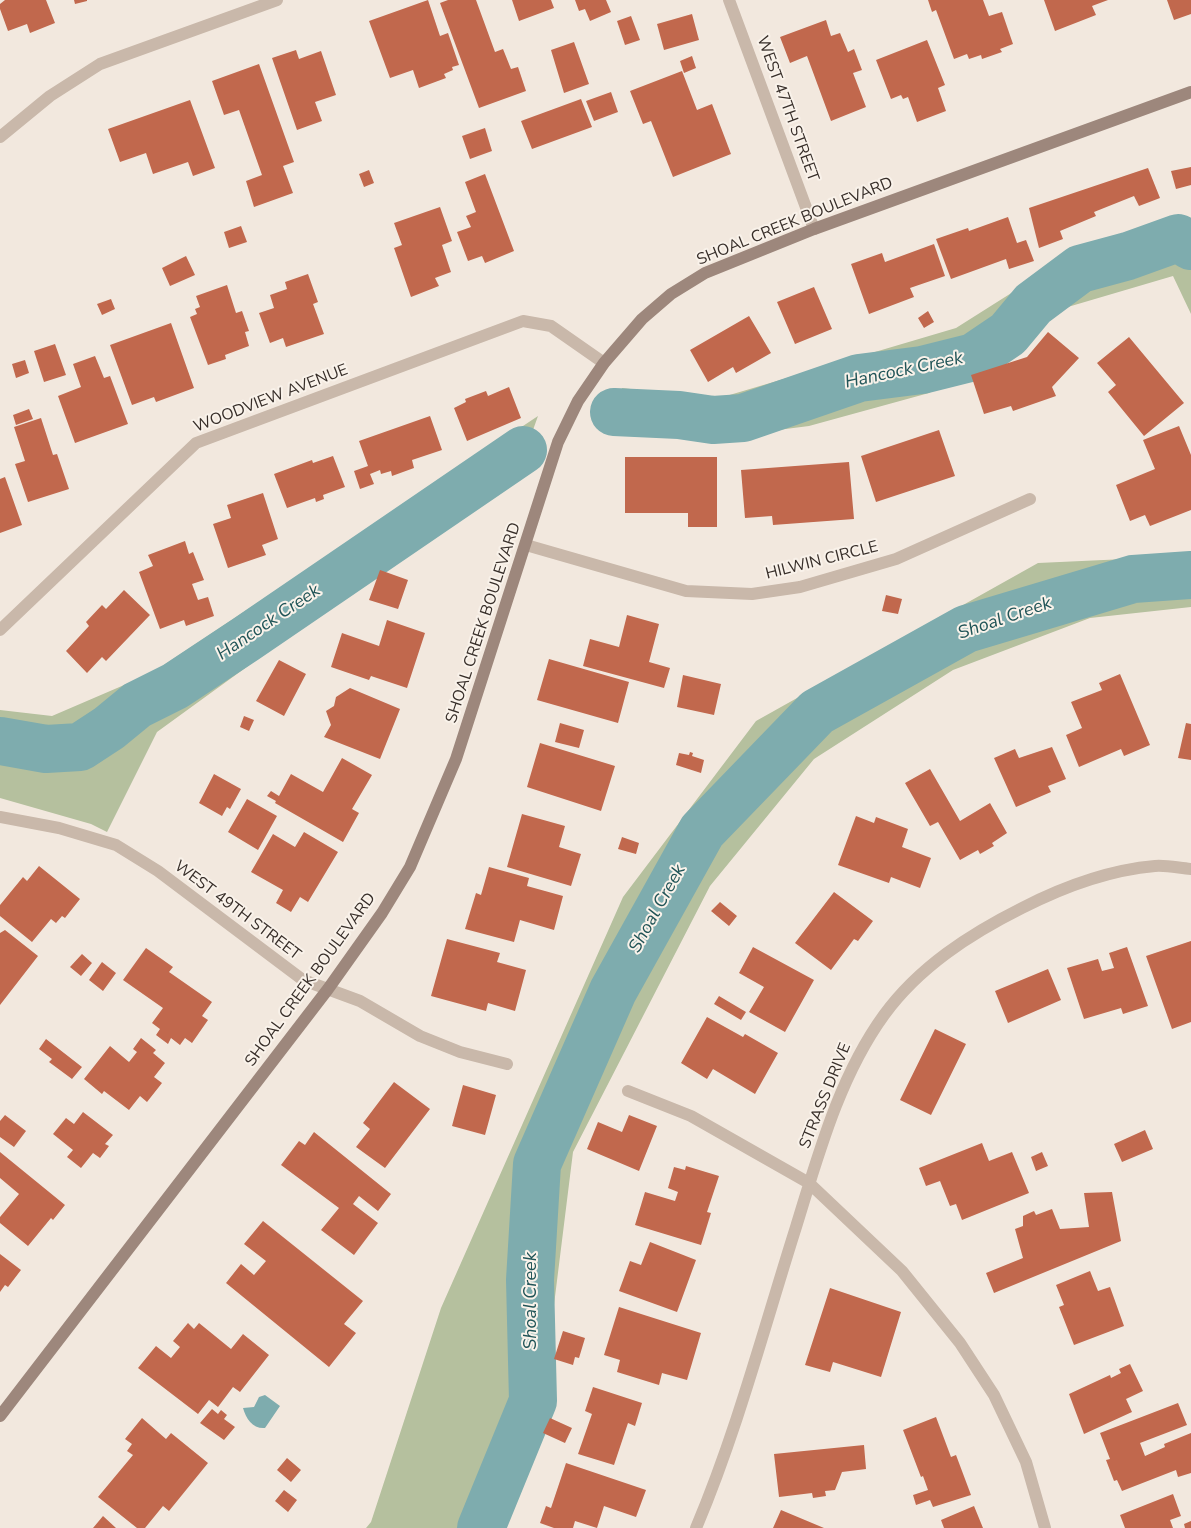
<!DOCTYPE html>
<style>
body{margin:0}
canvas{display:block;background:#f2e8de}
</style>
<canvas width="1191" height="1528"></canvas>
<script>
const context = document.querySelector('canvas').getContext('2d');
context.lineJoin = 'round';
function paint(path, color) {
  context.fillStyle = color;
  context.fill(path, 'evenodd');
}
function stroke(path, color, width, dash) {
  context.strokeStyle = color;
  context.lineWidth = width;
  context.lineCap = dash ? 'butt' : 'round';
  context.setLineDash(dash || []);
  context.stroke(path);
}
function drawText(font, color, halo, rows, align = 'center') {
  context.font = font + ' "Nunito Sans",sans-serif';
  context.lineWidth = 4;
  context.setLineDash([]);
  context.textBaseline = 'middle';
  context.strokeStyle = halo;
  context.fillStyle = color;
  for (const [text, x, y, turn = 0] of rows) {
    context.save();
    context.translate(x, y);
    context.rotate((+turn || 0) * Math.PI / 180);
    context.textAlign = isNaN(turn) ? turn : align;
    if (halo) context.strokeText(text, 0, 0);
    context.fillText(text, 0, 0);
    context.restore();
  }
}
paint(new Path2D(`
 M1189,217L1191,219V314L1173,276L1061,309L1017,343L929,393L809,426L700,440L610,432L622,388L716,399L956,328L1043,273Z
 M538,416L514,483L463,510L157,732L107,832L91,824L0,798V710L52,716L152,673Z
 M1191,556V607L1090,618L953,670L814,759L710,886L573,1152L547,1361V1414L503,1528H366L371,1522L441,1308L623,897L756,721L1038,563Z`), '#b5c09e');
paint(new Path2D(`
 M265,1395L280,1406L265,1428C253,1429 246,1419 243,1408L254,1407L259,1397Z`), '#7eacae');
stroke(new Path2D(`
 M614,412L679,415L713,420L743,418L859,378L922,370L974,357L1008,334L1033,304L1080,269L1128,256L1178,238L1191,246
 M0,741L46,749L80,747L109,728L137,705L175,686L246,639L523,450
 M481,1528L533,1401L530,1280L537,1164L613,991L702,831L817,712L966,629L1133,579L1191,575`), '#7eacae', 48);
paint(new Path2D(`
 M5,0H46L55,23L30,33L27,24L8,31L0,9V4Z
 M74,0H87V1L75,4Z
 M428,0L440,36L448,33L459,65L452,67L453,70L444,74L446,78L419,88L413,70L390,78L369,21Z
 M448,0H476L495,52L503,49L511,69L518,67L526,91L479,108L440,3Z
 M512,0H551L554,8L519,21Z
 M575,0H606L611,12L590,21L585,9L579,11Z
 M928,0H983L989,16L1002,12L1013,44L1000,49L1002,52L982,59L981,55L969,59L967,54L954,59L936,10L932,12Z
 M1044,0H1108L1092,6L1096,15L1055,31Z
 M1167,0H1191V14L1174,20Z
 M692,14L699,40L664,50L657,24Z
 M631,16L640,40L625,45L617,21Z
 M826,20L831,36L840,33L848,52L854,49L862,70L853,73L866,107L831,121L807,56L790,63L780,37Z
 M927,40L945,85L938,88L946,111L917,122L908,97L903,99L901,95L891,99L876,60Z
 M574,42L589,84L564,93L551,50Z
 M296,50L299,59L321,51L336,95L315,102L322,121L297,130L272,58Z
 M692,56L696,68L684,73L680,61Z
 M259,64L294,162L283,166L293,193L254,207L246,181L262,175L239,110L224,115L212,81Z
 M682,71L697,110L712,104L731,154L673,177L651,121L643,124L630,91Z
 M611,92L618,112L594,121L586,101Z
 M581,99L592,127L532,149L521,121Z
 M190,100L215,168L193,176L188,162L153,174L146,153L120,162L108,129Z
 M485,128L492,151L470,159L462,136Z
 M1191,167V185L1176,189L1171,171Z
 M1148,168L1160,198L1139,206L1134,196L1094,212L1096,216L1060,231L1063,239L1039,248L1029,208Z
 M369,170L374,183L364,187L359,174Z
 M485,174L514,251L485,263L482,256L468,261L457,232L471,227L466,216L476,212L465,182Z
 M440,207L452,241L442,245L451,272L435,278L439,286L411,297L394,248L402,245L394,223Z
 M1008,217L1017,243L1026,240L1034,261L1009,269L1006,259L951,279L936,239L968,228L969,231Z
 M241,226L247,242L229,248L224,232Z
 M934,244L945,276L910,288L914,297L869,314L851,264L882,253L885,262Z
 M186,256L195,275L170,286L162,268Z
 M308,274L318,302L313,304L324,334L286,347L283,338L270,343L259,313L274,308L270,295L287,289L285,282Z
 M227,285L236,313L242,311L249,331L245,332L249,346L225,355L226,359L208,365L190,317L197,314L195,309L200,307L196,296Z
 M814,287L832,329L795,344L777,302Z
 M111,299L115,309L102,315L97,304Z
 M928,311L934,322L924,328L918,318Z
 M749,316L771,353L736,373L733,367L708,382L690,350Z
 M171,323L194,388L156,402L154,397L132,405L110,345Z
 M1048,332L1079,358L1052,387L1056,396L1013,411L1011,406L984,414L971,375L1027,357Z
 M1129,337L1184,403L1144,436L1108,392L1116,385L1097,363Z
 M55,344L66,375L44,382L34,351Z
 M95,356L104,378L110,376L128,424L75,443L58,396L81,387L73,364Z
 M25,360L29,373L16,378L12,364Z
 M509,387L521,418L467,441L454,408L466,402L465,399L486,391L488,396Z
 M29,409L33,419L16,425L13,415Z
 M430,416L442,450L412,460L414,468L392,476L391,471L381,474L380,470L370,474L374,484L360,489L354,471L368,466L359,441Z
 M41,418L53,455L57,454L69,489L28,502L15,464L25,461L14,427Z
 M1179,426L1191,455V510L1150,526L1145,515L1130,521L1116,485L1155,469L1143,440Z
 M939,430L955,476L876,502L861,456Z
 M333,456L345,487L323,495L324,499L316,502L315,498L287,508L274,474L312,460L313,463Z
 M625,457H717V527H688V513H625Z
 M849,462L854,519L773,525L772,516L745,518L741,470Z
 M5,477L22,525L0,533V479Z
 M263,493L278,539L262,545L266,555L228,568L213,524L231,518L227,505Z
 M185,541L189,554L193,552L204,580L192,584L198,600L208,597L214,616L186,626L184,620L160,629L139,572L153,566L148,555Z
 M380,570L408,580L398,609L369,600Z
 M124,590L150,615L106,661L102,657L87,673L66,651L89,626L86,622L102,605L106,609Z
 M886,595L902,599L898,614L882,611Z
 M627,615L659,624L649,662L670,668L664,688L583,666L590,639L619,647Z
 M387,620L425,633L407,688L371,676L369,680L331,667L342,633L379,646Z
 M549,659L629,682L618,723L537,700Z
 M279,660L306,674L284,716L256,701Z
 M1120,674L1150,745L1124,756L1121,749L1079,767L1066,735L1082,728L1071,702L1102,690L1099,683Z
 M683,675L721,684L714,715L677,707Z
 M350,688L400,709L380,759L324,737L331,725L326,711L334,706L336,697Z
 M244,716L254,720L249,731L240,727Z
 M560,723L584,730L579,748L555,742Z
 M1186,723L1191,724V760L1178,758Z
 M540,743L615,766L601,811L527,787Z
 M1052,747L1066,779L1048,786L1051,792L1016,807L994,758L1015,749L1019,758Z
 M690,752L693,753L692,756L704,760L701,773L676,765L679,753L689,755Z
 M342,758L372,775L352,809L359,813L343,842L275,803L276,801L267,796L271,791L279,796L291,774L323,792Z
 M930,769L960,821L990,803L1007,833L992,843L994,846L980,854L978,850L960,860L938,822L930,826L905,783Z
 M214,774L241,789L230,809L227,807L222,816L199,803Z
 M247,799L277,816L258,850L228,832Z
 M522,814L565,826L559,847L581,854L571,886L507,867Z
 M856,816L874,823L876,817L908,829L902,847L931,858L920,888L891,877L889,883L838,865Z
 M304,832L338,852L308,902L300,897L291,912L276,903L283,890L251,872L273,834L295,847Z
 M622,837L639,843L636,854L618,849Z
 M39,866L80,899L65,918L62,916L56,923L51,919L32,942L0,916V905L23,877L27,881Z
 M489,867L529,878L527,886L563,896L554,930L520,920L514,942L465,929L476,893L481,895Z
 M834,892L873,921L858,941L854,939L831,970L795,943Z
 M720,902L737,916L729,926L711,911Z
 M5,930L38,956L0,1005V933Z
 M447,939L500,953L497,962L526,970L515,1011L488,1003L486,1011L431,996Z
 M1191,941V1022L1172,1029L1146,956Z
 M753,947L814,980L785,1032L749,1012L764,987L739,973Z
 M1127,947L1148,1006L1123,1014L1121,1008L1084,1019L1067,968L1098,959L1102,971L1114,968L1109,953Z
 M146,948L173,967L169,972L212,1002L202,1016L208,1020L192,1043L185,1038L180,1045L171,1038L168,1044L156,1035L160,1029L152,1023L163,1008L123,980Z
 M82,954L92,963L81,976L70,967Z
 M102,962L116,973L103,991L89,980Z
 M1048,969L1061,1000L1008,1023L995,991Z
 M719,996L746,1012L741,1020L714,1004Z
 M707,1017L743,1037L745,1034L778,1053L755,1094L713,1069L707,1079L681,1063Z
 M935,1029L966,1044L931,1115L900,1100Z
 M141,1038L156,1050L153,1053L165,1063L154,1077L162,1083L147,1102L140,1096L129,1110L104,1091L102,1094L84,1079L110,1046L129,1062L137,1052L133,1049Z
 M46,1039L82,1067L72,1079L49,1062L52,1059L39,1049Z
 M394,1082L430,1109L385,1168L356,1147L370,1129L363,1123Z
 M463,1085L496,1095L485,1135L452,1126Z
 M83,1112L113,1135L105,1144L109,1146L100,1158L93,1153L81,1168L67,1157L73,1150L53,1134L66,1118L74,1124Z
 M5,1115L26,1131L14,1147L0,1137V1121Z
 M629,1115L657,1126L639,1171L587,1149L598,1122L622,1132Z
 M1145,1130L1153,1149L1122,1162L1114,1144Z
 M314,1132L391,1194L378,1211L359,1196L353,1204L378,1223L354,1255L321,1230L339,1208L281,1165L299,1141L305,1145Z
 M982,1143L989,1161L1012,1152L1029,1193L962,1220L956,1204L950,1206L940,1181L926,1186L919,1168Z
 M0,1152L65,1205L53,1220L51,1218L28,1246L0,1223V1217L19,1194L0,1178Z
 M1042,1152L1048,1166L1036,1171L1031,1157Z
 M686,1166L719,1176L707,1212L711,1213L701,1245L635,1225L645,1192L675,1201L678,1192L668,1188L674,1167L685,1170Z
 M1112,1192L1121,1241L994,1293L986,1273L1023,1258L1015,1229L1023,1226V1216L1034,1211L1036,1215L1052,1209L1060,1229L1089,1227L1084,1193Z
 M263,1221L363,1301L344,1324L356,1333L329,1367L226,1283L241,1264L254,1275L266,1261L244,1244Z
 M650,1242L696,1260L677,1312L619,1291L630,1261L641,1265Z
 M0,1254L21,1270L8,1287L5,1285L0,1292Z
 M1090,1271L1098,1291L1110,1287L1124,1326L1074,1345L1059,1307L1064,1305L1056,1285Z
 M830,1288L901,1312L881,1377L833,1362L830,1372L805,1365Z
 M619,1307L701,1333L687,1380L662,1373L659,1385L617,1372L620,1360L604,1355Z
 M188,1323L194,1329L199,1323L231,1349L243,1334L269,1355L240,1392L233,1387L218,1407L209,1400L198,1414L138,1368L156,1346L171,1358L180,1347L173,1341Z
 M563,1331L585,1338L579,1358L575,1357L573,1365L554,1359Z
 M1130,1364L1143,1391L1126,1399L1132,1412L1084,1434L1069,1394L1110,1375L1111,1378L1121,1373L1119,1369Z
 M593,1387L642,1403L635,1426L628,1423L614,1465L578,1454L592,1414L585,1411Z
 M1178,1403L1187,1425L1140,1443L1145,1456L1165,1447L1164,1444L1191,1433V1473L1178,1477L1176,1470L1122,1491L1117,1480L1114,1481L1106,1460L1110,1459L1100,1433Z
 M212,1409L218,1414L221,1410L227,1415L224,1419L235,1427L224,1440L200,1423Z
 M936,1417L951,1457L956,1455L971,1495L933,1507L930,1500L916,1505L913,1495L928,1490L923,1476L921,1477L903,1430Z
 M142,1418L166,1439L171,1433L208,1463L169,1511L163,1506L145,1528H137L98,1497L133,1455L127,1451L132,1444L125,1439Z
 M550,1418L572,1428L565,1443L543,1433Z
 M864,1445L866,1469L842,1472L835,1490L825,1491L826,1496L813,1498L812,1493L779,1497L774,1454Z
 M287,1458L301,1470L291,1482L277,1470Z
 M566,1463L646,1490L636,1517L604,1506L597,1528L575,1521L573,1528H554L540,1523L546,1506L551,1508Z
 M284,1490L297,1500L288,1512L275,1501Z
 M1173,1494L1181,1516L1170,1520L1173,1528H1125L1120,1515Z
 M974,1506L983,1528H944L941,1520Z
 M781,1510L824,1528H773Z
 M103,1516L116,1528H93Z
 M1191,1521V1528H1185L1184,1524Z`), '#c1684d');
stroke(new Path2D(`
 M729,0L814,229
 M0,137L50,96L100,64L277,0
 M526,545L686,591L752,594L800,587L896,559L1030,499
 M0,630L196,443L523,321L551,326L604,363
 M0,817L59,828L116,845L158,871L303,980L360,1001L420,1036L460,1052L507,1064
 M628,1091L691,1116L809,1183L902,1271L960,1343L994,1395L1026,1462L1045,1528
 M696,1528C737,1431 764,1328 796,1227C818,1156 839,1077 884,1015C919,967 970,934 1022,908C1063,887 1109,870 1155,866C1166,865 1179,868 1191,869`), '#c9b8aa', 12);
stroke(new Path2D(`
 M0,1416L328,989L382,913L410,867L456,759L558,442L578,401L604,363L642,319L671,294L705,273L814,229L1191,92`), '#9d877c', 12);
drawText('16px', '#372e29', '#f9f2ea', [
 ["WEST 47TH STREET",787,109,70],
 ["SHOAL CREEK BOULEVARD",795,222,-22],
 ["WOODVIEW AVENUE",271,399,-21],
 ["HILWIN CIRCLE",822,561,-14],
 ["SHOAL CREEK BOULEVARD",484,623,-72],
 ["WEST 49TH STREET",237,911,37],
 ["SHOAL CREEK BOULEVARD",311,980,-54],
 ["STRASS DRIVE",826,1096,-68]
]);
drawText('italic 18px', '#205457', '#f9f2ea', [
 ["Hancock Creek",904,371,-12],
 ["Shoal Creek",1005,619,-19],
 ["Hancock Creek",269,623,-34],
 ["Shoal Creek",658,909,-61],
 ["Shoal Creek",532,1301,-90]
]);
</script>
